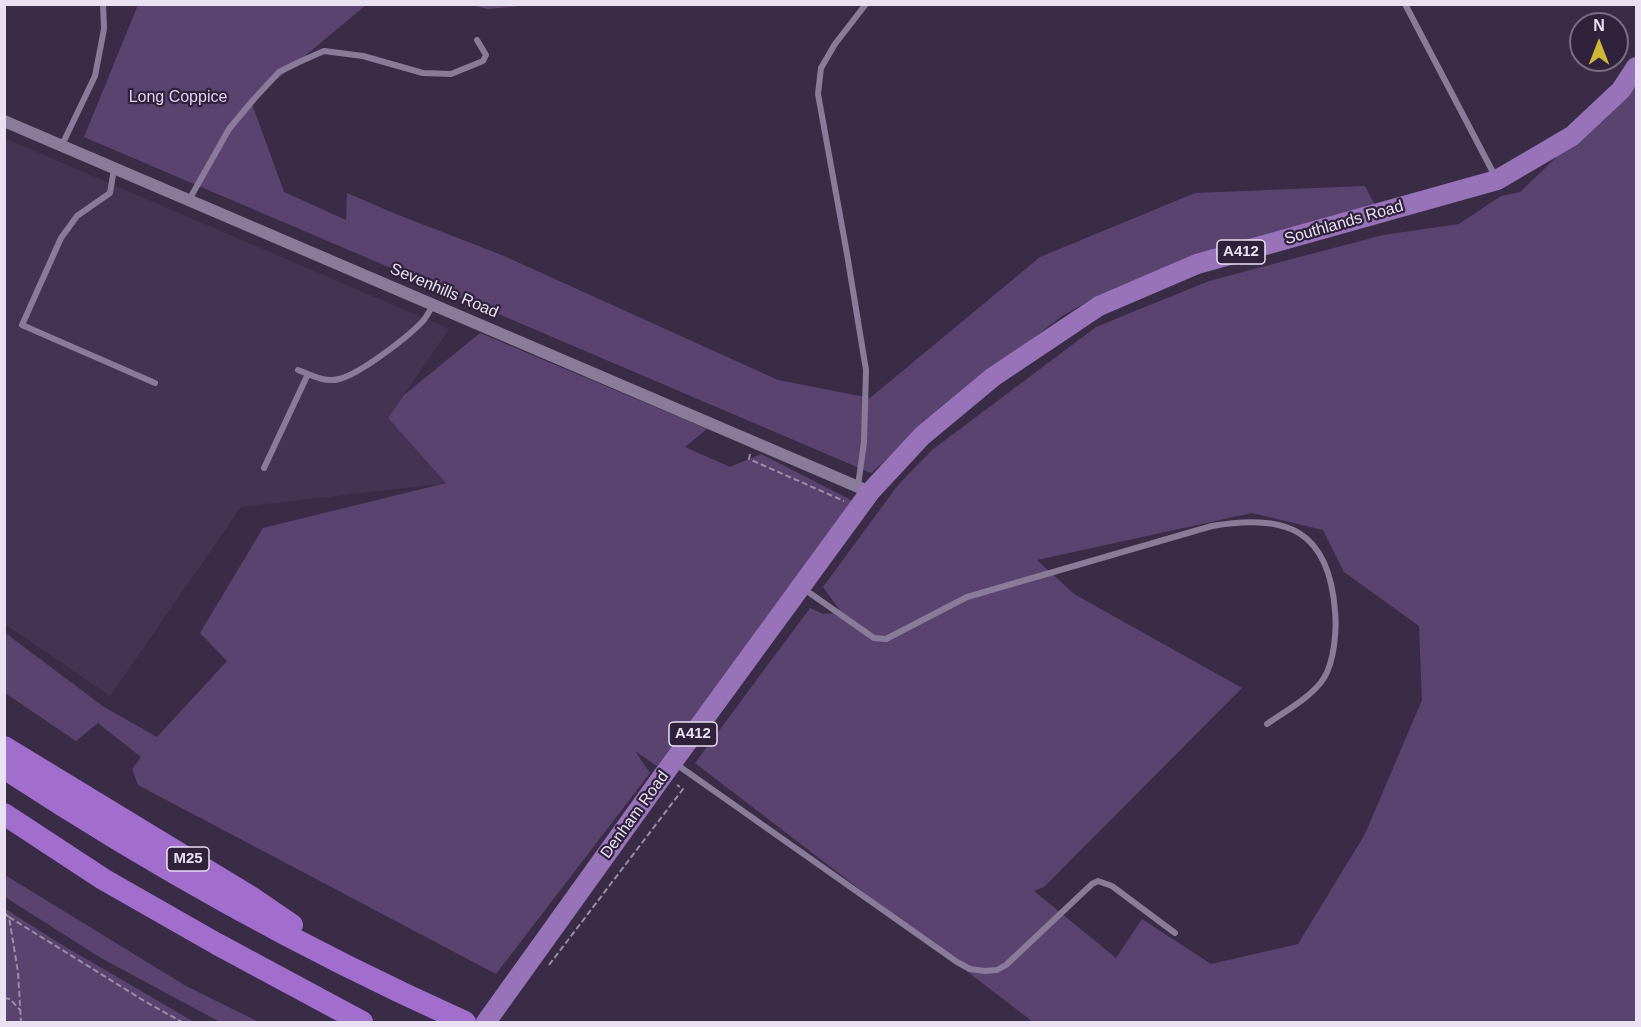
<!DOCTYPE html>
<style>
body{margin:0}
#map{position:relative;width:1641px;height:1027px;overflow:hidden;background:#3a2c47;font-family:Arial,sans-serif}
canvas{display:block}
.frame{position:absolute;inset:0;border:6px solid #e9e0f2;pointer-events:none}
.north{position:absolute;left:1569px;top:12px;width:60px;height:60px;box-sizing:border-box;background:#30223c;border:2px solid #7a6e85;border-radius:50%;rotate:0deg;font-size:16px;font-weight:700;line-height:24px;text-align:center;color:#e9e0f2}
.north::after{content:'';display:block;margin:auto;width:21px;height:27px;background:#d0b836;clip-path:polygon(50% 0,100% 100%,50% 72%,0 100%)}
</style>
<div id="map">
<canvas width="1641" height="1027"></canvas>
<div class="frame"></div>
<div class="north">N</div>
</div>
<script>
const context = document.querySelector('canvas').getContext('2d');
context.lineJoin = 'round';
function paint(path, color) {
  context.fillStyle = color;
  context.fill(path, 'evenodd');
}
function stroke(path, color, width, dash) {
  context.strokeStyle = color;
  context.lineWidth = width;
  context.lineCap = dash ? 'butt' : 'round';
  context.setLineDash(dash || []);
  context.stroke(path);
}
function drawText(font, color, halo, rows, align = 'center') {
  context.font = font + ' Arial,sans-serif';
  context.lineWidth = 4.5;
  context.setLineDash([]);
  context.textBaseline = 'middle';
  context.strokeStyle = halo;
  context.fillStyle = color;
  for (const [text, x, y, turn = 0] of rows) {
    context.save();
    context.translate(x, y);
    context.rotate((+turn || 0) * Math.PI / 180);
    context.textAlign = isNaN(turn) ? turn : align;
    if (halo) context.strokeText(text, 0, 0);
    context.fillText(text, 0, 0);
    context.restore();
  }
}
paint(new Path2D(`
 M4,138L449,329L388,418L447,483L241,507L110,696L5,624Z`), '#453354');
paint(new Path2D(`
 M138,5H366L251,101L284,192L346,220L347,193L391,212L504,256L778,380L870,398L1040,257L1195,193L1365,186L1375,205L1209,251L1101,294L1062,316L979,380L871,473L84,137Z
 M470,5V4L531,5L488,9Z
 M1636,81V1022H1033L695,763L810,608L823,614L842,613L823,587L898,485L932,450L1096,327L1209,281L1383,235L1459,224L1501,196L1520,192ZM1252,513L1323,530L1344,572L1419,626L1422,700L1365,834L1298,944L1211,964L1142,919L1116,958L1034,891L1044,887L1242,688L1074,594L1037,560Z
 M480,333L707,429L685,447L730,467L761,454L853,501L657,766L635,751L650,773L496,974L138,785L132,769L141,757L98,723L76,741L5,693L4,632L104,707L157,737L227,661L200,633L263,528L446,483L388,418L404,395Z
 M5,875L186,986L259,1022H220L101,958L5,897Z
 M4,908L59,943L194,1022H5Z`), '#5b4370');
stroke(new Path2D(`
 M750,454L749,459L844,501
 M4,913L9,917L18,972L21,1022
 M9,917L146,1002L182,1022
 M549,965L683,789L677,785
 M4,998L10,999L20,1010`), '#998ea4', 2, [6, 3]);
stroke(new Path2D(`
 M1405,4L1495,176
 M62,145L95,76L104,29L103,4
 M114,169L110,193L77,216L61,238L22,325L155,383
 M189,200L229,129L254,99L279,72L299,62L324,51L363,56L423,73L451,74L483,61L486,55L477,40
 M298,370C311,375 325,383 339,379C360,374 408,337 423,321C427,316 430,310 433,305
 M264,468L308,374
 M858,486L864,442L866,370L847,254L818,94L821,68L835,44L866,4
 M804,589L874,638L886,639L967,597L1212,526C1287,513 1329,530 1335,611C1337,630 1334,662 1324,678C1313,696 1284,712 1267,724
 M676,764L957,962L970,969L985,971L997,970L1006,965L1092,884L1098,881L1112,886L1175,933`), '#8a7b9a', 6);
stroke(new Path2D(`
 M4,121L870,492`), '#8a7b9a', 12);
stroke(new Path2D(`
 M486,1022L664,774L870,492L922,436L993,377L1099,306L1197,264L1497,180L1572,136L1621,90L1636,67`), '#9873b9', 20);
stroke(new Path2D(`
 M4,747L254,899L292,925
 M4,768C152,865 304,950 465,1022
 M4,814L103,879L217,944L362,1022`), '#a26ecd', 22);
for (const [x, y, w] of [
 [1241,252,48],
 [693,734,48],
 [188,859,42]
]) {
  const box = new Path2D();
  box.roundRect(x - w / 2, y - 12, w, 24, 4.5);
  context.fillStyle = '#30223c';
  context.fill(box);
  stroke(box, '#e9e0f2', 1.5);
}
drawText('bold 15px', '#e9e0f2', null, [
 ["A412",1241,252],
 ["A412",693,734],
 ["M25",188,859]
]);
drawText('16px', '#e3cff6', '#30223c', [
 ["Long Coppice",178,98]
]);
drawText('16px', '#e9e0f2', '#30223c', [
 ["Southlands Road",1344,223,-16],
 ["Sevenhills Road",444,291,23],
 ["Denham Road",635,815,-54]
]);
</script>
